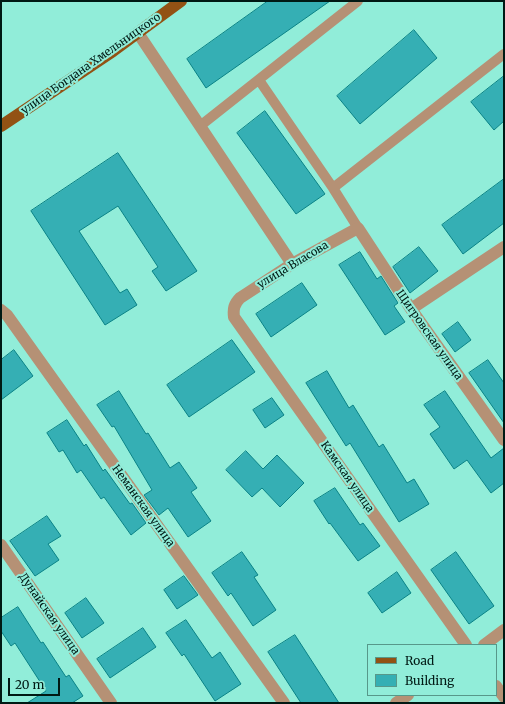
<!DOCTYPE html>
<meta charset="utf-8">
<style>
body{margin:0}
#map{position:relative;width:505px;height:704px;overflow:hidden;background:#91edd9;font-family:Merriweather,serif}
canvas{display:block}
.frame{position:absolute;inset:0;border:2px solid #001914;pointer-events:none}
.legend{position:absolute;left:367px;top:644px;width:130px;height:52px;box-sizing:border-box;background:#91edd9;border:1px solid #57988a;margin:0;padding:5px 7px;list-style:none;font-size:12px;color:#001914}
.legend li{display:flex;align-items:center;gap:8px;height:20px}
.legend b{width:20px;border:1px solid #57988a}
.scale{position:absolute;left:8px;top:678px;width:52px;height:18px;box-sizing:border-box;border:2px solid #001914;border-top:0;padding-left:5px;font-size:12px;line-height:14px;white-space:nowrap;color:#001914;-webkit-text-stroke:3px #91edd9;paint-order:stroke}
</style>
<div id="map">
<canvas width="505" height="704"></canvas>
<div class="frame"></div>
<ul class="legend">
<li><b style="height:5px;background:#925214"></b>Road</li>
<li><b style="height:11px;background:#35afb4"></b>Building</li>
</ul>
<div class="scale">20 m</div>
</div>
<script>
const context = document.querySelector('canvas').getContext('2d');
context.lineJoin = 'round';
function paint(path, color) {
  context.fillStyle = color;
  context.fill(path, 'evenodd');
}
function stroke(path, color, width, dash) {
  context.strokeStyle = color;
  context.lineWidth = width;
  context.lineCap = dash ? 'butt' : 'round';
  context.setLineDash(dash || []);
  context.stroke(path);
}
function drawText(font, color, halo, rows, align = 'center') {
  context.font = font + ' Merriweather,serif';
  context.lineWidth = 4;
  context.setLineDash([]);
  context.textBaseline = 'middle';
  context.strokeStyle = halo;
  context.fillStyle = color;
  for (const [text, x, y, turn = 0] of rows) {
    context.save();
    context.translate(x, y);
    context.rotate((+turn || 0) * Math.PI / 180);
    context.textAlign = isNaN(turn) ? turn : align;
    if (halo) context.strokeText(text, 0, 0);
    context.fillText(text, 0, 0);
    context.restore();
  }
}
const building = new Path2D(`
 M268,1H330L206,88L187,59Z
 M414,30L437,58L360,124L337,96Z
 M504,76V121L494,130L471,102Z
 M265,111L325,194L296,214L237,133Z
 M118,153L197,271L166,291L152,271L158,267L118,206L79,231L120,293L127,289L137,305L105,325L31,211Z
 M504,179V223L463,254L442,225Z
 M419,247L438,271L410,293L393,267Z
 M360,252L377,279L381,276L398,303L394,306L405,322L385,335L339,265Z
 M302,283L317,305L271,337L256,314Z
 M458,322L471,340L455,352L442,334Z
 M232,340L255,372L189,417L167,385Z
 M14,350L33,376L1,400V360Z
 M488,360L504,383V423L469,373Z
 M327,371L349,408L353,405L379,447L383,444L407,483L414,479L429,504L399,522L350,443L346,446L306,383Z
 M119,391L146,434L148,433L170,468L179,462L197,488L191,492L211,521L188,537L168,508L159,515L144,495L152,490L114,426L112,427L97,405Z
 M445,391L491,458L504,448V483L491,493L467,460L454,469L430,434L440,427L424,405Z
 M272,398L284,415L265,428L253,410Z
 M67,420L84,446L86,444L103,471L105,469L130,504L132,503L146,523L131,535L104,497L101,499L81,470L77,473L63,450L59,452L47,433Z
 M246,451L263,469L277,455L304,483L280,507L262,488L252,497L226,470Z
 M335,488L360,525L363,523L380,546L358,561L330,523L329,524L314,501Z
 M47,516L61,536L48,544L59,560L35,576L10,541Z
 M242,552L258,575L254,577L276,610L253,626L231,593L228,596L212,573Z
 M456,552L494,606L469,624L431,570Z
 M397,572L411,593L382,613L368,593Z
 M184,576L198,595L177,609L164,590Z
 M86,598L104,623L82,638L65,613Z
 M18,607L41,643L43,642L66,677L69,675L83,696L72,703H27L46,691L15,643L11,646L1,631V618Z
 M186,620L212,658L220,652L241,684L215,701L184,654L182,656L166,633Z
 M143,628L156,647L110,678L97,659Z
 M295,635L339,703H301L268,652Z`);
paint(building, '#35afb4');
stroke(building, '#098286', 1);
stroke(new Path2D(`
 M259,80L333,188
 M200,126L358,1
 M358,228L333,188L504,54`), '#b59175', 10);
stroke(new Path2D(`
 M138,33L292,264
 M411,309L504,247
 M1,310L7,315L284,703
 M1,545L111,703
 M466,645L234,317C233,309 234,304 240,298L292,264L358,228L411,309L504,440
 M484,645L504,630
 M496,686L504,697
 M396,703L408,695`), '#b59175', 12);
stroke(new Path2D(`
 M1,126L113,51L181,1`), '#925214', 12);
drawText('11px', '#001914', '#91edd9', [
 ["улица Богдана Хмельницкого",91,64,-35],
 ["улица Власова",293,265,-31],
 ["Щигровская улица",429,335,55],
 ["Камская улица",347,477,55],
 ["Неманская улица",143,506,54],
 ["Дунайская улица",49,614,55]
]);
</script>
